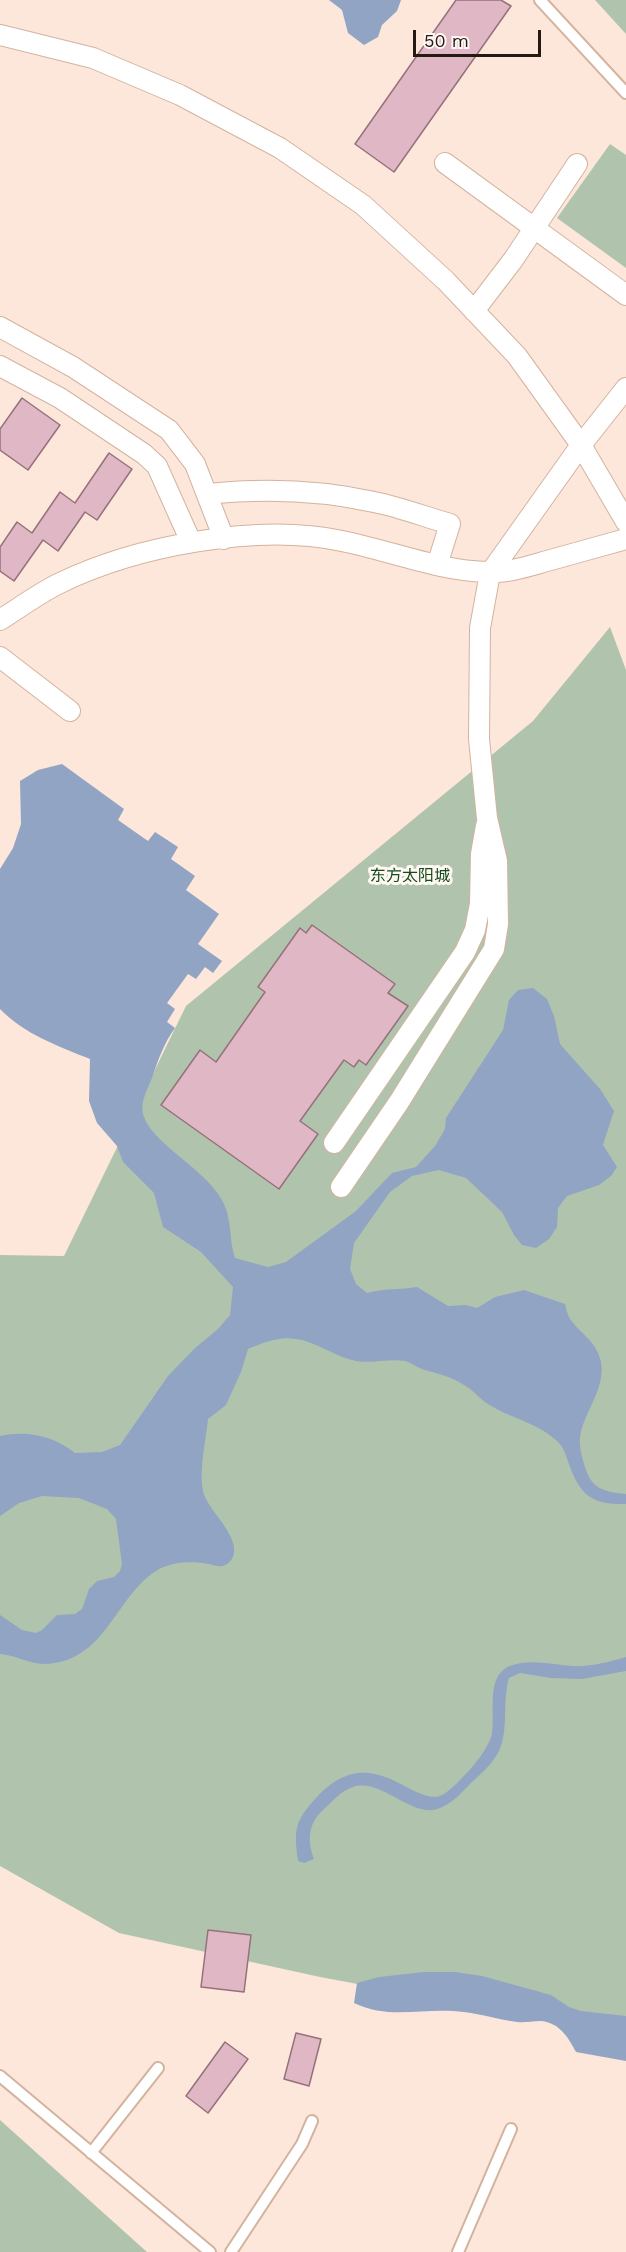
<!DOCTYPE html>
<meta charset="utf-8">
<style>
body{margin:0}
#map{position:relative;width:626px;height:2252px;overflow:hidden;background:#fce7da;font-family:"Work Sans",sans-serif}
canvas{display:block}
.scale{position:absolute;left:413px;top:30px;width:128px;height:27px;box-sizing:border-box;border:3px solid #251a12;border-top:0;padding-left:8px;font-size:18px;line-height:21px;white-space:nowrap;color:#251a12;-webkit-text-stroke:4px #fef7f3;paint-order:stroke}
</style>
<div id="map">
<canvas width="626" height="2252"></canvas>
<div class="scale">50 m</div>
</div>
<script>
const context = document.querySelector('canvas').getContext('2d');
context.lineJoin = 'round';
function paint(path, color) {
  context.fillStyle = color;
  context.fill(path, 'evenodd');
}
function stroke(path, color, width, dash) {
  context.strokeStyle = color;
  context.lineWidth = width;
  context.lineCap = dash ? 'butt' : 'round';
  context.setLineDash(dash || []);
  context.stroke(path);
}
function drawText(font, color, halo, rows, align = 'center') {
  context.font = font + ' "Work Sans","Noto Sans SC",sans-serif';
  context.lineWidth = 6;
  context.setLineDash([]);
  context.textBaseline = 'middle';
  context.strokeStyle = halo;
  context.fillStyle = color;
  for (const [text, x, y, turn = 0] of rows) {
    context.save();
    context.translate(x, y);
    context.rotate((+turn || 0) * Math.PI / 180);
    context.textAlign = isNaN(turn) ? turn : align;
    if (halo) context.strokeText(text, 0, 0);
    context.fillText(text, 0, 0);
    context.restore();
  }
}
paint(new Path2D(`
 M595,0H626V34Z
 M610,144L626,155V268L557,218Z
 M610,627L626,670V2034L320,1977L119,1933L0,1866V1255L64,1256L186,1006L533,721Z
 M0,2120L147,2252H0Z`), '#b0c4ad');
paint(new Path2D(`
 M329,0H401L397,11L382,25L378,37L364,45L348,33L342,10Z
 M62,764L124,809L118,820L148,841L155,832L178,847L171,859L195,876L186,890L219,914L198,944L222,961L213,973L205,967L196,979L188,974L167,1003L175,1009L167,1022L175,1028C164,1043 158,1060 152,1078C147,1090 139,1104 144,1117C154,1145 210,1172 224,1204C232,1221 229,1241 235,1258L268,1267L286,1262L356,1211L392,1173L416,1167L435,1146L445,1129L446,1118L503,1030L509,1000L518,990L533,988L547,999L554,1016L560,1044L600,1089L614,1111L603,1145L617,1167L611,1176L599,1185L567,1196L558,1208L557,1227L549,1239L536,1248L522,1245L514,1235L502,1212L466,1178L439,1170L412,1176L390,1192L354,1243L350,1269L356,1284L367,1293C384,1288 399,1290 417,1287L448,1306L466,1305L477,1308L495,1297L524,1290L565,1304C566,1308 567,1313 569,1317C578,1333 596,1339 601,1362C606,1390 582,1414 580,1438C579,1448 583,1461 586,1470C593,1490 606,1492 626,1494V1504C593,1505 580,1496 569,1464C566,1456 564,1447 557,1441C539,1424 514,1419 493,1407C482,1402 475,1391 464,1385C451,1376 437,1374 422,1369C417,1367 411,1363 405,1361C389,1358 372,1364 356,1361C336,1357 314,1341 296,1339C279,1336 263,1343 248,1349L241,1372L226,1405L208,1419C206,1441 197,1478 205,1497C212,1513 237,1535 234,1553C233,1559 229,1564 223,1566C219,1567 214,1565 209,1564C193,1561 171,1561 156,1571C115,1597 105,1663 44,1664C29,1664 15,1655 0,1654V1615L22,1630L36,1633L42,1630L57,1615L75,1614L82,1609L89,1589L97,1581L114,1577L120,1571L122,1564L116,1519L107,1509L79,1498L42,1496L19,1503L0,1516V1436C27,1430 54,1436 75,1453L102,1452L120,1445L168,1376L194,1349L218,1329L230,1315L233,1287L201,1252L163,1227L154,1193L123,1162L117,1146L97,1123L89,1101L90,1059C58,1046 24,1034 0,1009V869L13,848L21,824L20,781L38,770Z
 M626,1657V1671L582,1679L551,1678L520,1673L509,1678C502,1702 509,1729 499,1751C493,1763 482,1773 472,1782C462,1792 453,1803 440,1808C413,1820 381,1777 353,1787C341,1791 333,1801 324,1809C308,1823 307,1840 314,1859L304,1863L298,1861C294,1830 294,1822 316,1798C373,1735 415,1812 444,1794C459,1784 488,1752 492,1734C496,1713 484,1673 513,1665C532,1659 553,1665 572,1666C590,1667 609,1662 626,1657Z
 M424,1972H455L482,1976L551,1995L569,2007L581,2011L626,2016V2061L576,2052C568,2037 559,2022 540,2021C532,2021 525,2023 517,2022C495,2019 476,2012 453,2011C418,2009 387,2019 354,2003L357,1983L379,1977Z`), '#91a4c3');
const building = new Path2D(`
 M456,0H501L511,6L394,172L355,144Z
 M22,398L60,425L28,470L0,450V429Z
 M109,453L132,469L97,520L85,512L58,551L43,540L14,581L0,571V547L17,522L32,533L60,492L75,503Z
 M312,925L395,984L388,993L408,1006L366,1065L359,1060L354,1067L344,1060L300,1121L318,1134L279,1189L161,1105L200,1050L216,1062L265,992L258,987L300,928L306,933Z
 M208,1930L251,1935L244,1992L201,1987Z
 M296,2033L321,2039L309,2086L284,2079Z
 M225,2042L248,2059L208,2113L186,2096Z`);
paint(building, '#e0b7c4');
stroke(building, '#95717c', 1.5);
const lane = new Path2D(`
 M540,0L626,93
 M0,2076L210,2252
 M91,2153L158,2068
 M231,2252L302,2144L312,2121
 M458,2252L511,2129`);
const street = new Path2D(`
 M0,35L93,58L180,95L280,148L363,205L446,281L517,356L581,445L626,522
 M445,163L626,295
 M474,311L513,260L577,164
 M0,327L73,367L169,430L195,464L224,539
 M0,366L60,398L144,454L157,466L191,542
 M207,494C263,488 320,490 374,502C400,507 425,517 450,524L437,565
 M0,620C19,608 38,594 58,584C135,546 257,523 342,541C391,551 439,571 489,572C508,573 529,566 547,561C573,554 600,546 626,539
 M0,657L70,711
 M334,1143L465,952L475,930L480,904L481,854L486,826
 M341,1187L399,1102L494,949L498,924L497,861L487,818L479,739L480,628L490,573L581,445L626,388`);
stroke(lane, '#d4b39e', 14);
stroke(street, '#d4b39e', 22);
stroke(lane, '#fff', 10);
stroke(street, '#fff', 20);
drawText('16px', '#144b17', '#fef7f3', [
 ["东方太阳城",410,876]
]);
</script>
